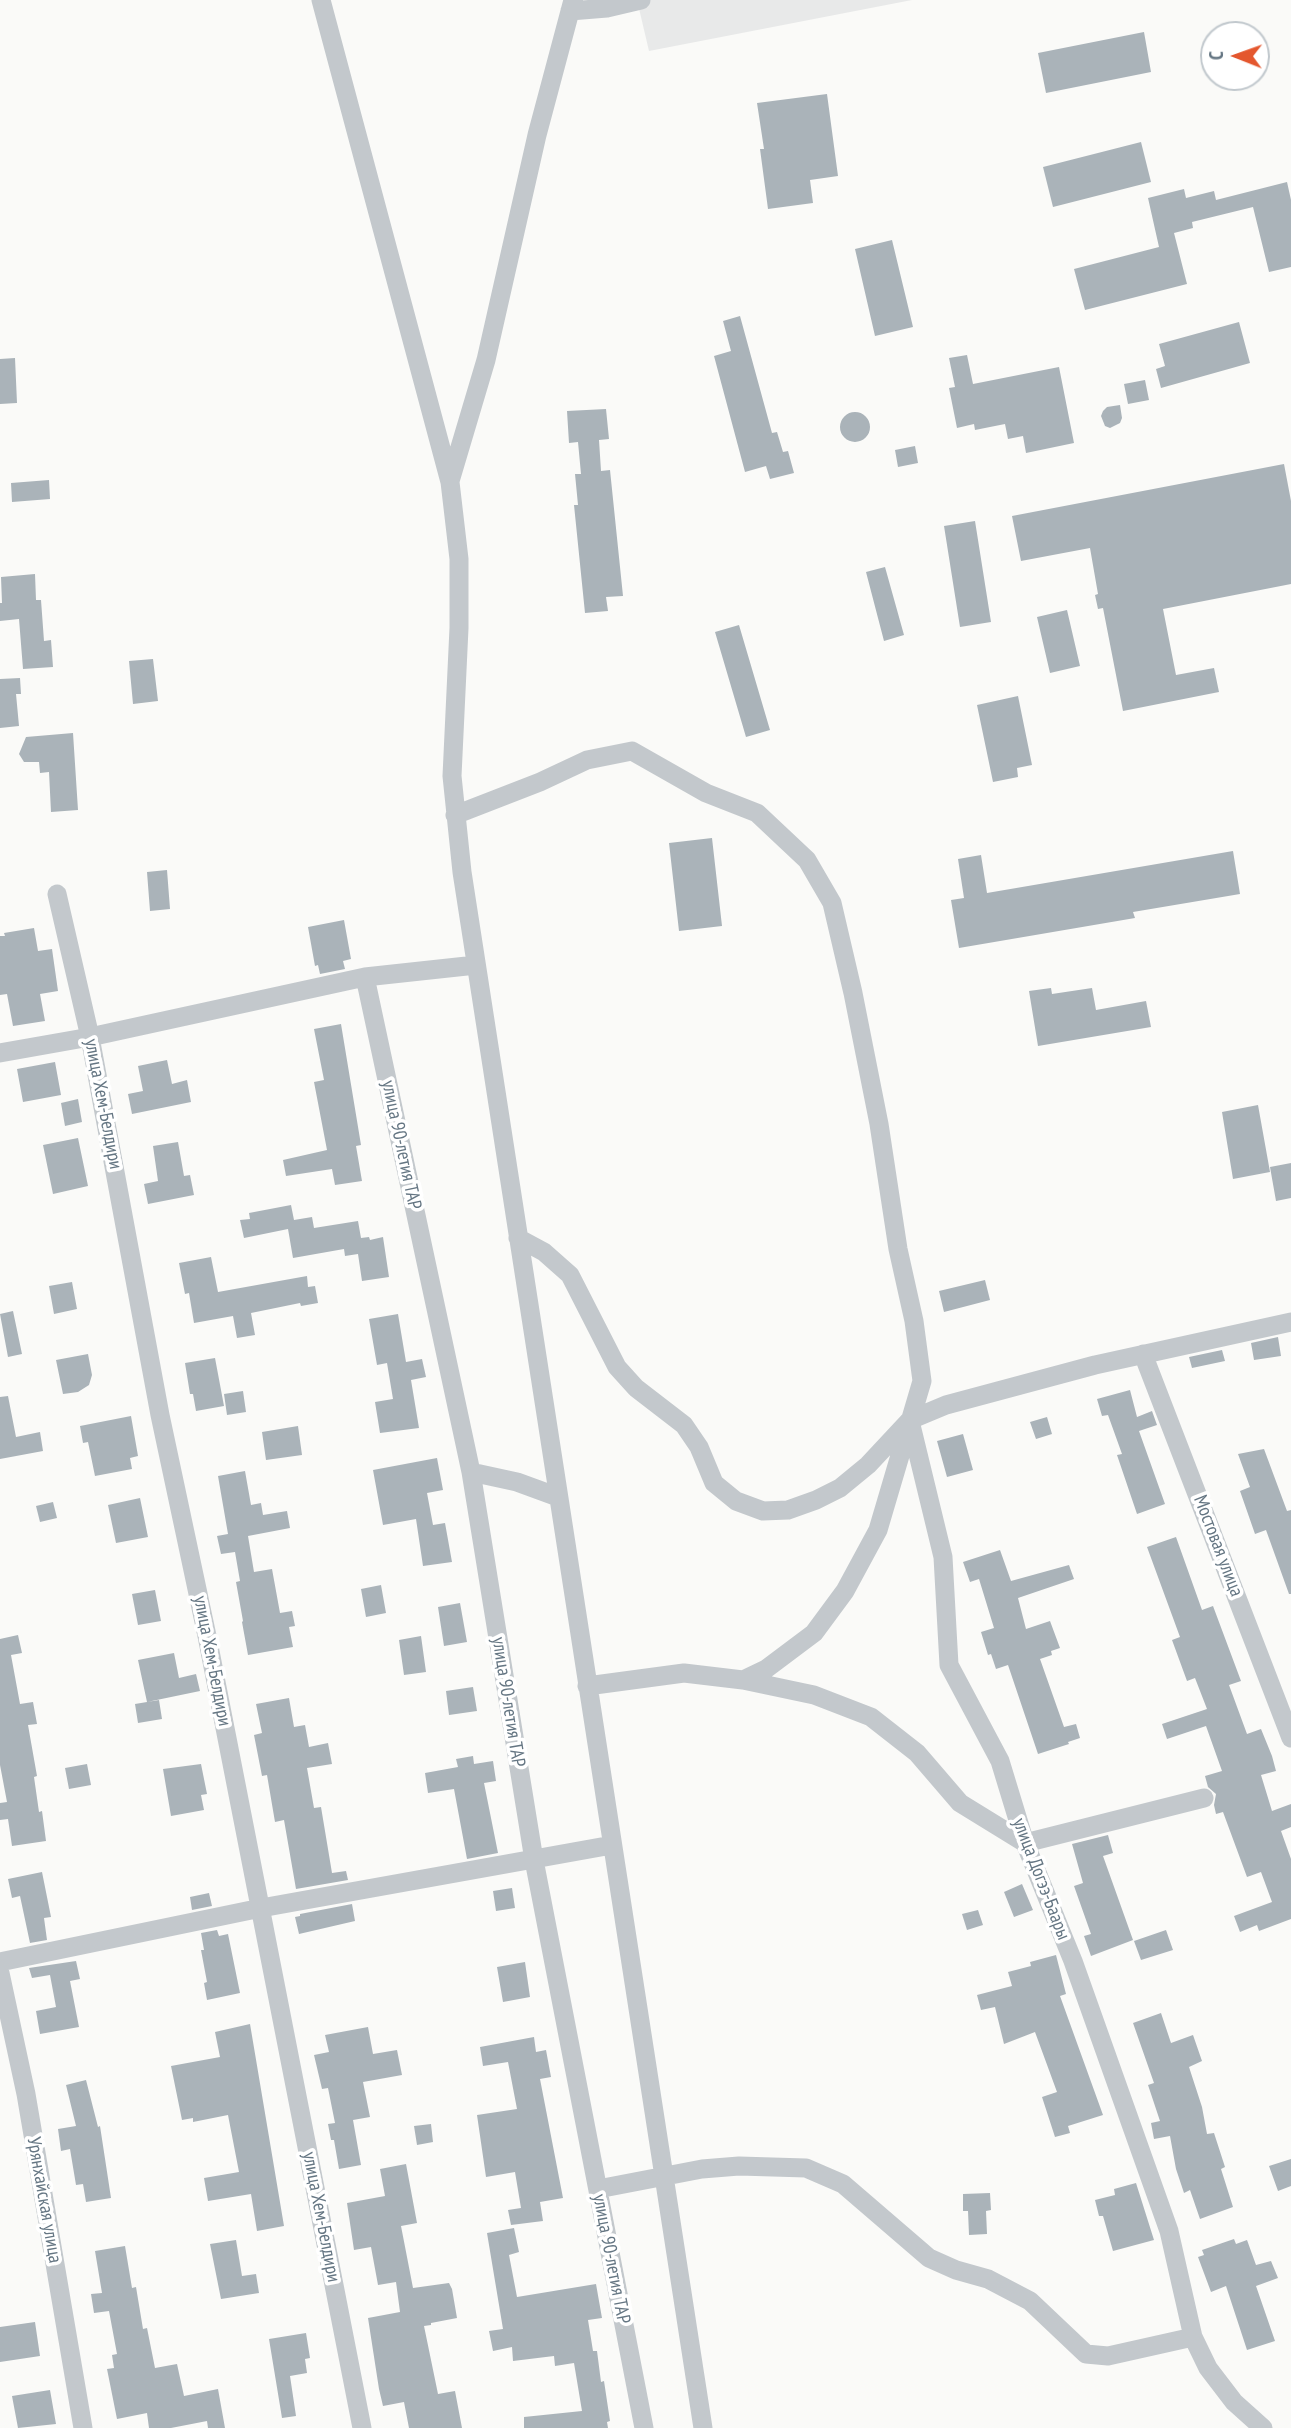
<!DOCTYPE html>
<meta charset="utf-8">
<style>
body{margin:0}
#map{position:relative;width:1291px;height:2428px;overflow:hidden;background:#fafaf8;font-family:"PT Sans Narrow",sans-serif}
canvas{display:block}
.north{position:absolute;left:1200px;top:21px;width:70px;height:70px;box-sizing:border-box;background:#fff;border:2px solid #c1c8cd;border-radius:50%;rotate:271deg;font-size:19px;font-weight:700;line-height:28px;text-align:center;color:#657683}
.north::after{content:'';display:block;margin:auto;width:24px;height:32px;background:#e4572e;clip-path:polygon(50% 0,100% 100%,50% 72%,0 100%)}
</style>
<div id="map">
<canvas width="1291" height="2428"></canvas>
<div class="north">С</div>
</div>
<script>
const context = document.querySelector('canvas').getContext('2d');
context.lineJoin = 'round';
function paint(path, color) {
  context.fillStyle = color;
  context.fill(path, 'evenodd');
}
function stroke(path, color, width, dash) {
  context.strokeStyle = color;
  context.lineWidth = width;
  context.lineCap = dash ? 'butt' : 'round';
  context.setLineDash(dash || []);
  context.stroke(path);
}
function drawText(font, color, halo, rows, align = 'center') {
  context.font = font + ' "PT Sans Narrow",sans-serif';
  context.lineWidth = 7;
  context.setLineDash([]);
  context.textBaseline = 'middle';
  context.strokeStyle = halo;
  context.fillStyle = color;
  for (const [text, x, y, turn = 0] of rows) {
    context.save();
    context.translate(x, y);
    context.rotate((+turn || 0) * Math.PI / 180);
    context.textAlign = isNaN(turn) ? turn : align;
    if (halo) context.strokeText(text, 0, 0);
    context.fillText(text, 0, 0);
    context.restore();
  }
}
paint(new Path2D(`
 M637,0H912L649,51Z`), '#e8e9e9');
paint(new Path2D(`
 M1144,32L1151,72L1046,93L1038,53Z
 M827,94L838,176L810,180L813,203L768,209L760,149H764L757,103Z
 M1141,142L1151,182L1053,207L1043,167Z
 M1287,182L1291,200V267L1269,272L1253,207L1192,222L1193,228L1174,233L1187,284L1085,310L1074,269L1159,247L1148,198L1184,189L1186,198L1214,191L1216,200Z
 M892,240L913,327L875,336L855,249Z
 M740,316L772,433L777,432L783,452L788,451L794,473L770,479L766,466L745,472L714,356L731,351L723,321Z
 M1239,322L1250,363L1161,388L1156,369L1165,366L1159,344Z
 M967,355L973,384L1059,367L1074,443L1026,453L1023,436L1008,439L1005,424L975,430L974,424L957,428L949,388L955,387L949,358Z
 M15,358L17,403L0,404V359Z
 M1145,380L1149,400L1128,404L1124,384Z
 M1120,405L1122,418L1120,423L1110,428L1105,426L1101,416L1103,411L1107,407Z
 M606,409L609,439L599,440L601,471L610,470L623,596L606,597L608,611L585,613L574,505H578L575,474H581L578,442L569,443L567,411Z
 M840 427a15 15 0 1 1 30 0a15 15 0 1 1-30 0Z
 M915,446L918,463L898,467L895,450Z
 M1284,464L1291,501V584L1163,609L1176,675L1214,668L1219,692L1123,711L1103,608L1098,609L1095,595L1098,594L1090,548L1021,561L1012,516Z
 M49,480L50,499L12,502L11,483Z
 M975,521L991,622L960,627L944,526Z
 M885,567L904,635L884,641L866,572Z
 M35,574L36,600H41L44,641L51,640L53,667L23,669L19,619L0,621V603H2L1,577Z
 M1067,610L1080,666L1050,673L1037,617Z
 M739,625L770,730L746,737L715,632Z
 M153,659L158,701L133,704L129,661Z
 M20,678L21,694H16L19,726L0,728V679Z
 M1018,696L1032,765L1017,768L1018,777L993,782L977,705Z
 M73,733L78,810L51,812L49,772L40,773L39,762H24L19,754L26,737Z
 M712,838L722,926L679,931L669,843Z
 M1233,851L1240,894L1133,912L1135,918L959,948L951,900L964,898L958,859L981,855L987,893Z
 M167,870L170,909L150,911L147,872Z
 M344,920L351,959L343,961L345,969L320,974L318,965L315,966L308,927Z
 M34,928L38,951L52,949L58,991L40,994L45,1021L13,1026L7,994L0,995V936H5L4,933Z
 M1051,988L1052,994L1092,988L1096,1010L1146,1001L1151,1027L1038,1046L1029,991Z
 M341,1024L361,1145L356,1146L362,1181L335,1185L332,1169L286,1176L283,1160L327,1150L314,1082L324,1080L314,1029Z
 M167,1060L172,1084L187,1080L191,1102L132,1114L128,1094L143,1091L138,1066Z
 M55,1062L61,1095L23,1102L17,1069Z
 M78,1099L82,1122L65,1126L61,1103Z
 M1258,1105L1270,1172L1233,1179L1222,1112Z
 M78,1138L88,1186L53,1194L43,1145Z
 M178,1142L184,1176L190,1175L194,1195L148,1204L144,1184L158,1181L153,1146Z
 M1291,1163V1198L1276,1201L1270,1167Z
 M291,1205L294,1220L312,1217L314,1228L358,1221L361,1238L369,1237L370,1240L383,1237L389,1277L362,1281L358,1254L345,1256L344,1249L293,1258L288,1229L244,1238L240,1220L250,1219L249,1213Z
 M211,1257L218,1292L307,1276L308,1287L315,1286L318,1303L301,1306L300,1303L251,1313L255,1335L237,1338L233,1316L194,1323L189,1293L185,1294L179,1263Z
 M985,1280L990,1300L944,1312L939,1291Z
 M72,1282L77,1309L54,1314L49,1286Z
 M13,1311L22,1354L8,1357L0,1314Z
 M398,1314L406,1362L422,1359L426,1377L411,1380L419,1428L380,1433L375,1402L393,1399L387,1363L377,1365L369,1319Z
 M1278,1337L1281,1356L1254,1360L1251,1343Z
 M1222,1350L1225,1361L1192,1368L1189,1357Z
 M88,1354L92,1375L89,1385L78,1392L63,1394L56,1360Z
 M215,1358L224,1406L196,1411L193,1394H190L185,1363Z
 M1130,1390L1137,1417L1152,1411L1157,1425L1139,1431L1165,1504L1137,1514L1117,1455L1122,1454L1108,1415L1102,1416L1097,1399Z
 M243,1391L246,1412L227,1415L224,1394Z
 M8,1396L16,1437L40,1432L43,1451L0,1459V1397Z
 M131,1416L138,1456L130,1458L132,1469L95,1476L88,1442L83,1443L80,1426Z
 M1047,1417L1052,1434L1036,1439L1030,1422Z
 M298,1426L302,1455L266,1460L262,1432Z
 M963,1434L973,1470L947,1477L937,1441Z
 M1264,1449L1287,1511L1291,1510V1594H1289L1266,1530L1255,1534L1240,1491L1250,1487L1238,1454Z
 M437,1458L443,1490L427,1493L433,1525L445,1523L452,1562L423,1566L416,1519L383,1525L373,1470Z
 M245,1471L251,1505L261,1503L263,1515L287,1511L290,1528L248,1536L254,1572L272,1569L280,1613L292,1611L295,1626L289,1627L293,1647L248,1655L242,1622L243,1621L236,1582L240,1581L235,1552L221,1554L217,1536L228,1534L218,1476Z
 M140,1498L148,1537L116,1543L108,1505Z
 M53,1502L57,1518L40,1522L36,1506Z
 M1176,1537L1202,1610L1213,1606L1241,1681L1229,1685L1247,1734L1261,1729L1272,1756L1276,1771L1261,1775L1272,1811L1291,1804V1827L1281,1831L1291,1859V1919L1259,1931L1257,1925L1240,1932L1234,1916L1272,1902L1261,1872L1247,1877L1223,1812L1216,1814L1214,1805L1216,1794L1208,1787L1205,1776L1222,1771L1206,1726L1167,1739L1162,1724L1207,1709L1195,1678L1187,1681L1172,1640L1180,1637L1147,1547Z
 M1000,1550L1011,1581L1069,1565L1074,1579L1018,1598L1026,1629L1050,1621L1060,1648L1051,1651L1052,1655L1040,1659L1064,1727L1076,1724L1080,1738L1068,1742L1069,1744L1038,1754L1008,1665L996,1669L991,1654L988,1655L981,1632L994,1628L979,1579L970,1582L963,1562Z
 M381,1585L386,1613L366,1617L361,1589Z
 M155,1590L161,1621L138,1625L132,1594Z
 M460,1603L467,1642L444,1646L438,1607Z
 M18,1635L22,1653L11,1655L20,1704L33,1702L37,1724L28,1725L37,1776L34,1777L39,1812L42,1811L46,1841L12,1846L8,1819L0,1820V1803L7,1802L0,1765V1639Z
 M421,1636L426,1672L404,1675L399,1640Z
 M174,1653L179,1678L196,1674L200,1691L147,1702L138,1660Z
 M473,1687L477,1711L449,1715L446,1691Z
 M289,1698L294,1727L305,1725L309,1747L328,1743L332,1764L307,1768L314,1808L321,1807L332,1873L346,1871L348,1880L296,1889L284,1820L275,1822L267,1775L262,1776L254,1735L262,1733L256,1704Z
 M159,1700L162,1719L138,1723L135,1704Z
 M473,1756L474,1764L493,1761L496,1781L484,1783L498,1853L467,1859L454,1789L428,1793L425,1773L458,1767L456,1759Z
 M87,1764L91,1785L69,1789L65,1768Z
 M201,1764L207,1794L201,1795L204,1810L171,1816L163,1769Z
 M1108,1835L1113,1853L1103,1856L1133,1940L1091,1956L1084,1936L1091,1934L1074,1886L1083,1883L1072,1844Z
 M42,1872L51,1917L44,1918L47,1940L24,1944L30,1943L20,1896L12,1898L8,1879Z
 M1022,1884L1033,1910L1014,1917L1004,1892Z
 M512,1888L515,1908L496,1911L493,1891Z
 M209,1893L212,1906L192,1910L190,1897Z
 M352,1904L355,1921L299,1934L295,1917L300,1916V1914Z
 M978,1910L983,1925L967,1930L962,1914Z
 M217,1930L219,1936L228,1934L240,1993L207,2000L204,1983L207,1982L201,1950H204L201,1933Z
 M1166,1930L1173,1950L1141,1960L1134,1941Z
 M1056,1955L1066,1994L1060,1996L1103,2115L1068,2126L1070,2133L1055,2137L1042,2097L1057,2092L1035,2032L1004,2044L995,2007L981,2010L977,1995L1012,1986L1008,1972L1031,1966L1030,1962Z
 M76,1961L80,1979L70,1981L79,2027L40,2034L36,2011L56,2007L50,1975L32,1978L29,1968Z
 M525,1962L530,1997L503,2002L497,1967Z
 M1161,2013L1171,2043L1193,2035L1202,2061L1189,2067L1202,2107L1207,2134L1214,2133L1225,2167L1221,2169L1233,2207L1200,2219L1190,2190L1184,2193L1176,2169L1170,2136L1154,2139L1151,2123L1160,2121L1148,2085L1154,2083L1133,2023Z
 M250,2024L284,2226L257,2231L251,2194L208,2201L204,2178L239,2172L228,2115L193,2122V2118L182,2120L171,2066L220,2057L215,2032Z
 M368,2027L373,2054L397,2050L402,2075L363,2082L370,2117L353,2120L361,2165L339,2169L334,2140H331L328,2124L335,2123L328,2088L322,2089L314,2055L329,2052L325,2035Z
 M534,2037L536,2052L546,2050L551,2077L540,2079L563,2198L540,2202L543,2221L511,2225L508,2210L521,2208L515,2172L486,2177L477,2115L517,2109L508,2062L483,2066L480,2047Z
 M86,2080L98,2127L100,2126L111,2198L86,2202L83,2184L76,2185L70,2149L61,2151L58,2129L76,2126L66,2085Z
 M431,2124L433,2142L417,2145L414,2126Z
 M1291,2159V2186L1278,2191L1269,2166Z
 M406,2164L417,2223L401,2226L413,2288L449,2283L452,2289L457,2318L431,2323V2325L424,2326L438,2394L455,2391L462,2428H409L404,2402L383,2406L379,2389L368,2318L400,2312L396,2282L378,2285L371,2247L354,2250L347,2203L385,2196L380,2169Z
 M1136,2183L1154,2240L1113,2251L1103,2216H1099L1095,2200L1115,2195L1114,2189Z
 M990,2193L991,2210L986,2211L987,2234L969,2235L968,2211H963V2194Z
 M514,2228L519,2252L509,2255L517,2297L596,2284L602,2318L588,2320L593,2351H597L601,2382L604,2381L610,2421L607,2422L608,2428H524V2417L582,2411L574,2363L555,2366L554,2356L513,2361L512,2347L493,2351L489,2331L503,2329L487,2233Z
 M1234,2239L1236,2244L1247,2240L1256,2265L1271,2261L1278,2278L1256,2286L1275,2341L1247,2350L1226,2286L1211,2292L1198,2257L1204,2255L1202,2250Z
 M236,2240L242,2276L256,2274L259,2293L221,2299L210,2244Z
 M125,2246L132,2288L136,2287L143,2329L147,2328L155,2368L177,2364L184,2396L218,2389L225,2428H208L207,2421L171,2428H149L147,2413L117,2419L107,2369L114,2368L112,2355L117,2354L109,2311L94,2313L91,2294L102,2293L95,2251Z
 M35,2322L40,2356L0,2362V2327Z
 M306,2333L310,2358L305,2359L307,2373L290,2376L296,2416L282,2418L269,2339Z
 M50,2390L56,2424L18,2428L12,2396Z`), '#aab3b9');
stroke(new Path2D(`
 M321,0L450,482L459,559V628L452,776L462,872L703,2428
 M570,11L607,8L641,0
 M450,481L486,360L537,135L573,0
 M455,815L540,782L587,760L632,751L706,793L757,813L807,860L832,903L853,993L879,1124L898,1249L914,1321L922,1381L878,1530L845,1591L814,1633L766,1669L743,1680
 M57,894L90,1037L160,1415L207,1636L362,2428
 M365,977L471,1472L534,1860L644,2428
 M0,1053L90,1037L365,977L476,965
 M518,1238L544,1252L570,1275L617,1367L636,1388L684,1425L699,1447L714,1483L736,1501L763,1511L788,1510L816,1500L840,1488L868,1465L910,1420L946,1405L1095,1365L1291,1322
 M1143,1354L1291,1738
 M910,1421L943,1557L949,1665L1000,1761L1025,1843L1073,1961L1169,2231L1193,2337L1208,2368L1234,2402L1263,2428
 M471,1472L517,1482L558,1497
 M587,1686L684,1673L743,1680L814,1695L871,1717L917,1753L960,1803L1025,1843L1204,1798
 M0,1962L261,1908L612,1845
 M0,1973L26,2094L83,2428
 M598,2189L702,2169L739,2166L806,2168L843,2184L929,2258L956,2270L988,2279L1030,2301L1086,2354L1108,2356L1193,2337`), '#c3c8cc', 19);
drawText('19px', '#657683', '#fff', [
 ["улица Хем-Белдири",103,1104,79],
 ["улица 90-летия ТАР",401,1145,78],
 ["Мостовая улица",1218,1546,69],
 ["улица Хем-Белдири",212,1661,79],
 ["улица 90-летия ТАР",508,1702,81],
 ["улица Догээ-Баары",1041,1879,69],
 ["Урянхайская улица",44,2200,80],
 ["улица Хем-Белдири",321,2217,79],
 ["улица 90-летия ТАР",611,2259,79]
]);
</script>
